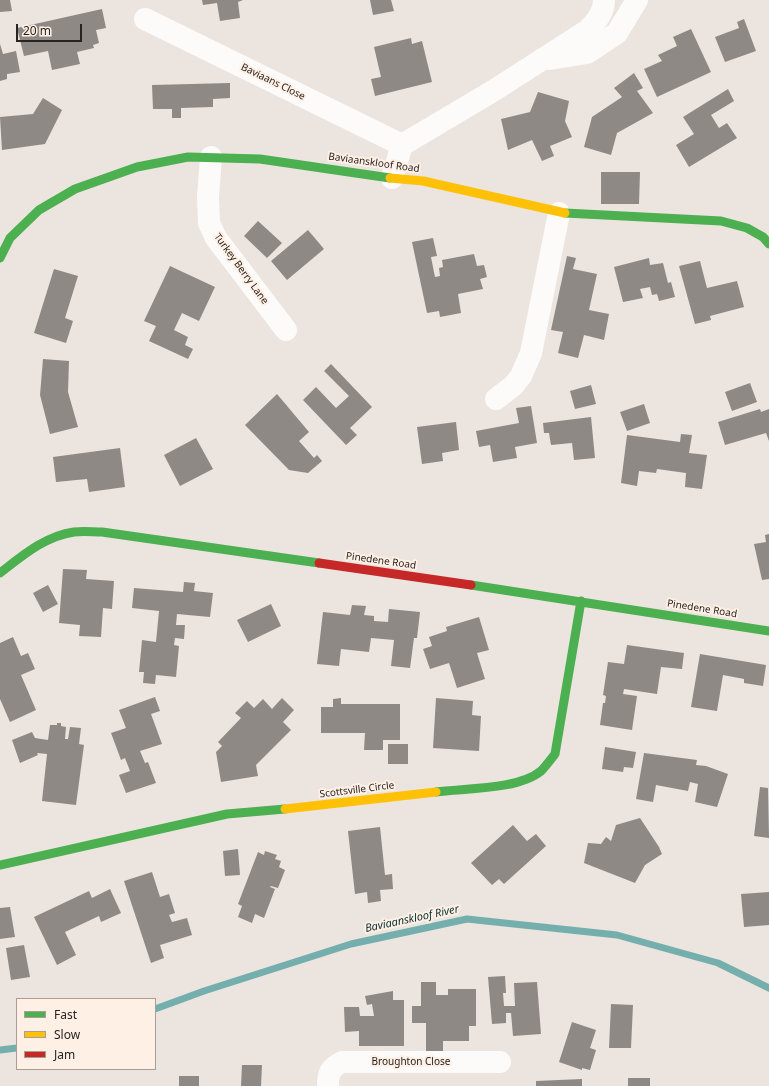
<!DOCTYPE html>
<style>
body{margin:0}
#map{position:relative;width:769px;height:1086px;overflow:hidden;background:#ebe4df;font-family:"Noto Sans",sans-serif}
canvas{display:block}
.legend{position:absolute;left:16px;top:998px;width:140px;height:72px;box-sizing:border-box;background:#fff0e6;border:1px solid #a99e96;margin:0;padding:5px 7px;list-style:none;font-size:12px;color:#28231f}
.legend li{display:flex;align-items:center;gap:8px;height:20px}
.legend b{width:20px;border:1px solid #a99e96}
.scale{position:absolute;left:16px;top:24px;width:66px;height:18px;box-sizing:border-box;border:2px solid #28231f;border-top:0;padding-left:5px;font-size:12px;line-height:14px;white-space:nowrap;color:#28231f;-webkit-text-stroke:3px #fff0e6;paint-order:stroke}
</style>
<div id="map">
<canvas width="769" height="1086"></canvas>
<ul class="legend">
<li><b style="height:5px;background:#4caf50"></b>Fast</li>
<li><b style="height:5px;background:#ffc107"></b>Slow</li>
<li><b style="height:5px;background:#c62828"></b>Jam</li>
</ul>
<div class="scale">20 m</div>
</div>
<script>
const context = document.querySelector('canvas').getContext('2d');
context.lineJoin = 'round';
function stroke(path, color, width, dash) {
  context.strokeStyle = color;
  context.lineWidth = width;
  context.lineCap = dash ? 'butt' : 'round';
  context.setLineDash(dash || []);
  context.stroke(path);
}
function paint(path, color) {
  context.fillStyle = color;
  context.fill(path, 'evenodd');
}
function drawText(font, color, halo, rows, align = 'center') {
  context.font = font + ' "Noto Sans",sans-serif';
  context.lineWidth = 4;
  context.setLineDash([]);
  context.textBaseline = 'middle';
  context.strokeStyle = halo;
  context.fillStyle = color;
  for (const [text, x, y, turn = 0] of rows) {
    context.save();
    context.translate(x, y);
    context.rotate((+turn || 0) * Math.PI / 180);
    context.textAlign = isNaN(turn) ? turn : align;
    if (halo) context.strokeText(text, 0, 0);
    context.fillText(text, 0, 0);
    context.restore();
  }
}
stroke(new Path2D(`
 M155,1009L204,991L351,944L467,919L617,935L718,963L769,988
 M0,1050L17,1048`), '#75afad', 7);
paint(new Path2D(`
 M0,0H10L12,11L0,12Z
 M202,0H243L238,2L240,18L220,21L217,3L203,5Z
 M370,0H391L394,11L373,15Z
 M102,9L106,28L96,30L99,43L93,45L94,48L77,52L80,64L52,70L48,51L24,56L17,28Z
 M744,19L756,51L725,62L715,37L739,28L737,22Z
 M691,29L711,72L657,97L644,69L662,61L658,55L677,46L673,37Z
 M411,38L412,44L422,41L432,82L375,96L371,79L381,77L374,47Z
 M0,44L3,54L16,51L20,72L7,74V79L0,81Z
 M634,73L643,88L637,91L653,113L617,133L611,155L584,147L592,117L622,97L614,88Z
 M230,83V98L213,99V107L181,108V118H172V109H153L152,85Z
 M728,89L734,101L711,115L719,128L727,123L737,138L689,167L676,145L694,134L683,117Z
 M538,92L569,101L565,121L572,137L550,146L554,156L542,161L532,140L508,150L501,119L530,112Z
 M43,98L62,110L45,144L2,150L0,117L33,114Z
 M601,172H640L639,204H601Z
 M258,221L282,243L267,258L244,236Z
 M308,230L324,249L287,280L271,261Z
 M433,238L437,256L431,257L435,277L440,276L439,268L443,267L442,260L474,254L477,266L484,265L487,277L480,279L483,289L458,294L461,313L440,317L439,311L427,313L412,242Z
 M567,256L576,258L573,269L597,274L589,310L609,314L604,340L584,335L578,358L558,353L563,332L551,330Z
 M649,258L650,265L663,263L668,283L671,282L675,297L659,301L657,294L652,295L650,287L640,289L643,298L623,302L614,267Z
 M700,261L707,288L737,281L744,307L710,316L711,320L695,324L679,266Z
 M170,266L215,287L199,321L182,313L174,330L188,337L185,345L193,349L188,359L149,341L156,326L144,321Z
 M54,269L78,276L65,318L73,321L66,343L34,333Z
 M43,359L69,361L68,392L78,427L50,434L40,395Z
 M331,364L372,407L350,428L357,435L346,445L303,400L316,387L336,408L349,396L324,371Z
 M750,383L757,402L732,411L725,392Z
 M591,385L596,404L575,409L570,391Z
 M277,394L309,432L299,441L314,458L317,455L322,461L308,473L289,470L245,425Z
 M644,404L650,423L627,431L620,412Z
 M531,406L537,443L515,447L517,458L493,462L490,445L479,447L476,431L519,423L516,408Z
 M760,409L761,412L769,409V441L766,433L725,445L718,422Z
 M591,417L595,458L574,460L572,443L551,445L549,433H544L543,423Z
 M456,422L459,450L442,453L443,461L422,464L417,427Z
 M681,434L692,435L689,453L707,455L702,489L685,487L686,473L657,469L656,473L639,471L637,486L621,483L627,435L680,442Z
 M196,438L213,469L180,486L164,455Z
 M120,448L125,487L89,492L87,479L56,482L53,457Z
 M769,534V579L762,580L754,544L766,542L765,535Z
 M63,569L87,570L86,579L114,581L112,609L103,608L101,637L79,636L80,625L59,623Z
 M184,582L195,583L194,591L213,593L210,617L177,614L176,625H185L184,639L175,638L174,645L179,646L176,677L156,675L155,684L143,683L144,672H139L142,640L156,642L159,611L132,608L134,588L183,592Z
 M48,585L58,604L43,612L33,593Z
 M271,604L281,626L248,642L237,620Z
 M352,605L366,606L364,615L374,616V621L388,622L389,609L420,612L417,638H414L410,668L391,666L394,640L371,638L369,652L341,649L339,666L317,664L323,612L350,615Z
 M479,617L489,650L477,653L485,679L457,688L449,663L430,669L423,649L432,646L429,637L447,631L446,627Z
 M13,637L21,656L28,653L35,669L21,675L36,710L10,722L0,699V643Z
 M627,645L684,653L682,669L661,667L657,694L624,689L623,694L637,696L632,730L600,725L603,703H605L606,696L603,695L608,662L624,664Z
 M700,654L766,665L763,686L744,683V679L723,675L717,711L691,707Z
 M155,697L160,711L151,714L162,744L140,751L145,763L148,762L156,783L126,793L119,775L130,771L125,758L121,760L111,733L126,728L119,710Z
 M282,698L294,710L283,722L291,730L256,765L258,776L221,782L216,752L222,746L218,742L241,718L235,713L247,701L254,708L263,699L272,709Z
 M341,698V704H400V740H383V750H364L365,733H321V707H333V699Z
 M436,698L473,701L472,715L481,716L479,751L433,748Z
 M57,723H61V726L66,727L65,739H68L70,727L81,728L79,744L84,745L76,805L42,801L47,754L37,753L38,755L20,763L12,740L32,732L35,738L48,740L50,725H57Z
 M388,744H408V764H388Z
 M605,747L636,752L633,768L624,767L623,772L602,769Z
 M644,753L697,760L696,765L706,766L728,774L717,807L695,802L698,784L690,782L688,791L656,785L653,802L636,799Z
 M768,784L769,838L754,836L760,787L768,788Z
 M640,818L659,847L662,854L645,865L635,883L584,863L588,843L601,844L606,837L611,841L616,825Z
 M513,825L527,841L536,834L546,846L504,884L499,879L492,885L471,863Z
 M380,827L385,875L392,874L393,889L380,890L381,901L368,903L367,892L355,894L348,831Z
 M238,849L240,875L225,876L223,851Z
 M265,851L277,855L275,859L281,861L279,867L285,870L278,888L271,886L270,887L275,889L264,918L255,914L252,923L238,917L242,906L238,904L258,852L264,855Z
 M152,872L160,897L169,894L175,913L169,915L172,922L187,918L192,935L160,945L164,958L151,963L124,881Z
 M110,889L121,913L101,922L99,916L65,932L76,955L57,965L34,917L89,891L92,898Z
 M769,892V925L744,927L741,894Z
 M10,907L15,937L0,939V908Z
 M24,945L30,977L11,980L6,948Z
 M505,976L506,993H503L504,1006H515L514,983L537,982L541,1034L513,1036L511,1013H506V1023L492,1024L488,977Z
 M421,982H436V995H448V989H476V1026H469V1041H443V1058H426V1023H412V1006H421Z
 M393,991V1000H404V1046H359V1031L345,1032L344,1007H359L360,1016H374L372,1004L367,1005L365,996Z
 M611,1004L633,1005L631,1048H609Z
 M572,1022L596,1030L590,1048L596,1050L590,1070L582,1068V1070L559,1062Z
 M242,1065H262L261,1086H241Z
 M179,1076H199V1086H179Z
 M628,1078H650V1086H628Z
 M582,1079V1086H536V1081Z`), '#8f8985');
stroke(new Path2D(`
 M145,19L402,145
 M550,59L587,53L617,33L637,0
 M211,157L208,197L209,223L216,238L286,330
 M392,178L402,145L493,91L588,30C596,21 604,13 604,0
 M496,399L513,386L521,376L531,353L559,213
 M328,1086C328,1073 330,1068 342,1062H500`), '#fcfbfa', 22);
stroke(new Path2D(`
 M565,213L721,221L747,228L763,237L769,244
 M0,258L10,238L39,210L75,189L137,167L188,157L260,159L390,178
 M0,573C22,556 45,536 74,532C83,531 93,532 102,532L319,563
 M471,585L769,631
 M436,792C465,788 518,790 541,771C546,766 551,759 555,754L581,601
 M0,865L227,814L285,809`), '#4caf50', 9);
stroke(new Path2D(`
 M390,178L423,181L565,213
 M285,809L436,792`), '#ffc107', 9);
stroke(new Path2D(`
 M319,563L471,585`), '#c62828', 9);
drawText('10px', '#28231f', '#fff0e6', [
 ["Baviaans Close",273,82,26],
 ["Baviaanskloof Road",374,163,8],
 ["Turkey Berry Lane",241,269,54],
 ["Pinedene Road",381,561,8],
 ["Pinedene Road",702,609,9],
 ["Scottsville Circle",357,790,-7],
 ["Broughton Close",411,1062]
]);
drawText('italic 11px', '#053130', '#fff0e6', [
 ["Baviaanskloof River",412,919,-12]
]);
</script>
